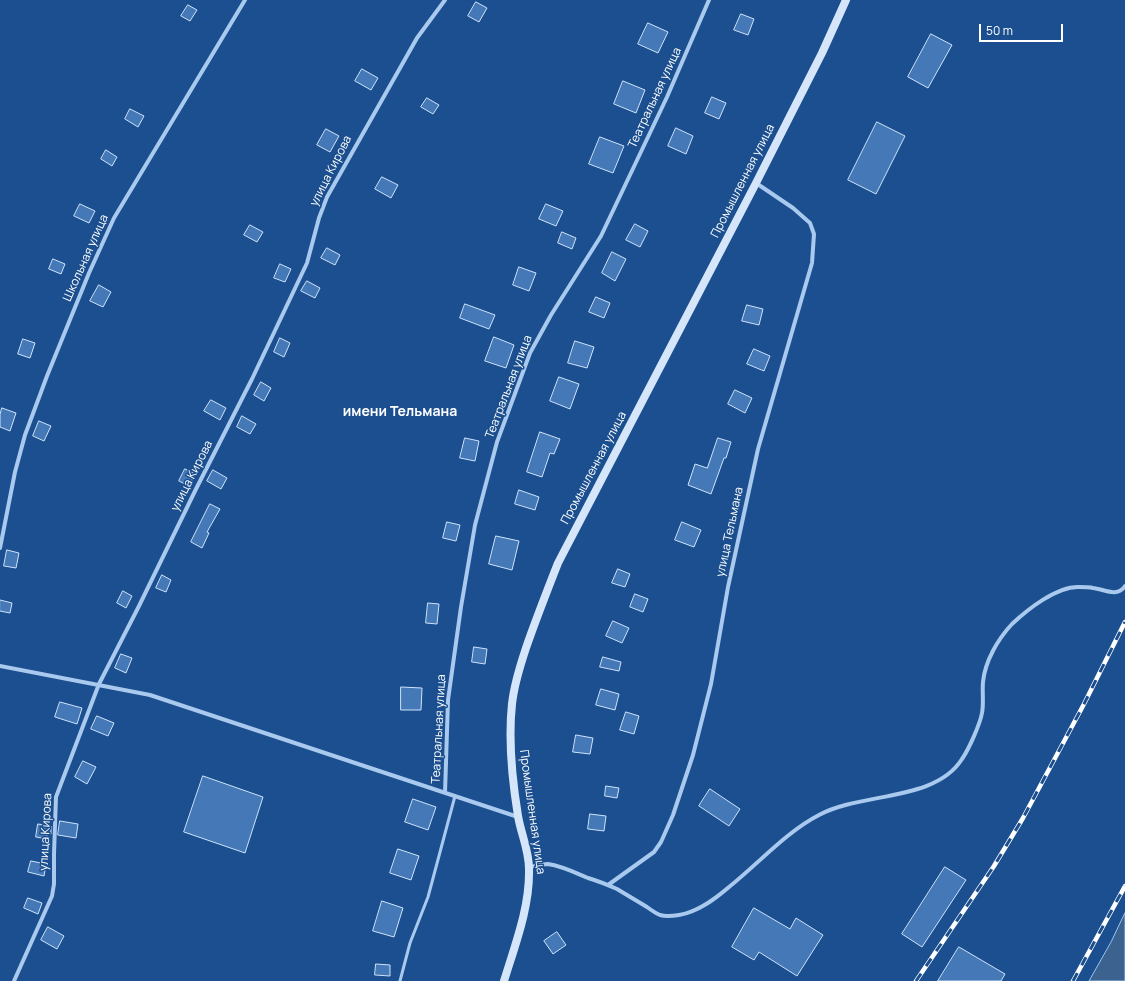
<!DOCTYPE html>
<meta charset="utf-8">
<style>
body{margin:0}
#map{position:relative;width:1125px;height:981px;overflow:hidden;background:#1b4f8f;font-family:Manrope,sans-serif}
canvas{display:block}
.scale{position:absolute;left:979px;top:24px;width:84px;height:18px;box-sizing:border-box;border:2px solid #fff;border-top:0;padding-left:5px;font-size:12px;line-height:14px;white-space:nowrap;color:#fff;-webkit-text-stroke:3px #1b4f8f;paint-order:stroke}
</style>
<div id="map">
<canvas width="1125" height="981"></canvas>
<div class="scale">50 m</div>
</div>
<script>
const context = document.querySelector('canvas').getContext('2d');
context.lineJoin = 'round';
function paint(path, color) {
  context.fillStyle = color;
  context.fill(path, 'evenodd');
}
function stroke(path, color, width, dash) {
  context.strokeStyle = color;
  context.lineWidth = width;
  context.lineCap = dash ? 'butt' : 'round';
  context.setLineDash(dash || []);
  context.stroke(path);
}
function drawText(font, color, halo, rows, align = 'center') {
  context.font = font + ' Manrope,sans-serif';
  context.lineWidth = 3;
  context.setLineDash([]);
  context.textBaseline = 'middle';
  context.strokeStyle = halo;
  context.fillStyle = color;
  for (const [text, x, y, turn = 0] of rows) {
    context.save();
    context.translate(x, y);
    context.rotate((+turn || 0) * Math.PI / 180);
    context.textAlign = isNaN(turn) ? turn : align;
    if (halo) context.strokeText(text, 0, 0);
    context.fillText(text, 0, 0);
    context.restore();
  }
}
const water = new Path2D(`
 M1125,913V981H1089L1111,942Z`);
paint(water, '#3c6290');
stroke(water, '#9cc4f0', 1);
const building = new Path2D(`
 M476,2L487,8L479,22L468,16Z
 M188,5L197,10L190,21L181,16Z
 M741,14L754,19L748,35L734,30Z
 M648,23L668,32L658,53L638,44Z
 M931,34L952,45L928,88L908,77Z
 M362,69L378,78L371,90L355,81Z
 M623,81L645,90L636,113L614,104Z
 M712,97L726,103L719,119L705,113Z
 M427,98L439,105L433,114L421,107Z
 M130,109L144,116L138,127L125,119Z
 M877,122L905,136L876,194L848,180Z
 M676,128L693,136L686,154L668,146Z
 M326,129L339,136L330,152L317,145Z
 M600,137L624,146L613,173L589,164Z
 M106,150L117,157L112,166L101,159Z
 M382,177L398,185L391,198L375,189Z
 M80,204L95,211L89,223L74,216Z
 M546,204L563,211L556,226L539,219Z
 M635,224L648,231L640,247L626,240Z
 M250,225L263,232L257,242L244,235Z
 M562,232L576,238L572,249L558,243Z
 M327,248L340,255L335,265L321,258Z
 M612,252L626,259L615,281L602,273Z
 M53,259L65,264L61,274L49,269Z
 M280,264L291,269L285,282L274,278Z
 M519,267L536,273L529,291L513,285Z
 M307,281L320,288L315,298L301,291Z
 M99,285L111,292L103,307L90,301Z
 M596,297L610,303L604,318L589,312Z
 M465,304L495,315L489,329L460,318Z
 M747,305L763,309L759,325L742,321Z
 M494,337L514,345L506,368L485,361Z
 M280,338L290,343L284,357L274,352Z
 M23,339L35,343L30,358L18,354Z
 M575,341L594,347L587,368L568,363Z
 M754,349L770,356L764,371L747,364Z
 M559,377L579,384L570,409L550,401Z
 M261,382L271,388L264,401L254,395Z
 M735,390L752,398L745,413L728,404Z
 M211,400L226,408L220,420L204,411Z
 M2,408L16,413L10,431L0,427V415Z
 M242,416L256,424L250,434L237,427Z
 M39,421L51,426L44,441L33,436Z
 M540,432L560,439L554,454L550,453L542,477L527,472Z
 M465,438L479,441L475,461L460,458Z
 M718,438L731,442L726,458H724L711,494L688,485L695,464L707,468Z
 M185,469L195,474L189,486L179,481Z
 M213,470L227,478L221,489L207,481Z
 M519,490L539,497L535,510L515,504Z
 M210,504L220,509L207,532L209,533L202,548L191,542Z
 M447,522L460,525L456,541L443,538Z
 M682,522L701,530L694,547L675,540Z
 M496,536L519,541L512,570L489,564Z
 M7,550L19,553L16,568L4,566Z
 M618,569L630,574L625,587L612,583Z
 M162,575L171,580L166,592L156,588Z
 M123,591L132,596L126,608L117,603Z
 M635,594L648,599L643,612L630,607Z
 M0,600L12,603L10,613L0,611Z
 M428,603L439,604L437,624L426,623Z
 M613,621L629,628L622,643L606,636Z
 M474,647L487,649L485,664L472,662Z
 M121,654L132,658L126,673L115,668Z
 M603,657L621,662L619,671L600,667Z
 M401,687L422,688L421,710H401Z
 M601,689L619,694L615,710L596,705Z
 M60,702L82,708L77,724L55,717Z
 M626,712L639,716L634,734L620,730Z
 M97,716L114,723L108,736L91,729Z
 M576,735L593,738L590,754L573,752Z
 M83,761L96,767L87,784L75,777Z
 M203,776L263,797L245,853L184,832Z
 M606,786L619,788L617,798L605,796Z
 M710,789L740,809L729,826L699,806Z
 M413,799L436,807L428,830L405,822Z
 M590,814L606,816L604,831L588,829Z
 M60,821L78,824L76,838L58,835Z
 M38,824L51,826V834H47V839L36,837Z
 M398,849L419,856L411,880L390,873Z
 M31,861L46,864L44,876L28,872Z
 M945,867L966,880L922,947L902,934Z
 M28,898L42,903L38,914L24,908Z
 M382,901L403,908L394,937L373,931Z
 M754,908L790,929L796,918L823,935L797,976L759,952L754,960L732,947Z
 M48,927L64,936L57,949L41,940Z
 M557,932L566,945L553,954L544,941Z
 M959,947L1005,974L1001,981H938Z
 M376,964L390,965V976L375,975Z`);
paint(building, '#4478b7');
stroke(building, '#cfe3fa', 1);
stroke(new Path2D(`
 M400,981L410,943L428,897L455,796`), '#a9c9ee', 3);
stroke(new Path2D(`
 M0,548L15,472L25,435L47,376L89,273L114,218L245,0
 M0,666L150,695L518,817
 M445,793L448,700L461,607L475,525L497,442L530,353L551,315L601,236L667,97L709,0
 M529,867C535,866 542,864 548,864C562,866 576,873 588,878C598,881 608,885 617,889C627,895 637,901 647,907C651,910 655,913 660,915C666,917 673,916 679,915C698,912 715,899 729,887C758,864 786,832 819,815C861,792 935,802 962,759C969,749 980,724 982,713C984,703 982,692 983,682C985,661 998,639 1012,624C1028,609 1056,587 1078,587C1083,587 1089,587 1093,588C1104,589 1117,598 1125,586
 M608,885L654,852L661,842L673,815L693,755L711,684L728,587L758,449L812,263L814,234L810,223L793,208L756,183
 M14,981L52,896L54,884V854L56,797L99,684L139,606L196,489L252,379L307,263L319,218L327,197L417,38L445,0`), '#a9c9ee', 4);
stroke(new Path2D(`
 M504,981C515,945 530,907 529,869C529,850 521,834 518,816C512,779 508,741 512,704C514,685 520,666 526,648C536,619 547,591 558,563L756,183L822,53L846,0`), '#d6e6fa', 8);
const rail = new Path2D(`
 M916,981L994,866L1023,818L1084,704L1125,622
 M1073,981L1125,886`);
stroke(rail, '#fff', 4.5);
stroke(rail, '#1b4f8f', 3, [9]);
drawText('12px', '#fff', '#1b4f8f', [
 ["Театральная улица",655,98,-65],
 ["улица Кирова",331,171,-63],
 ["Промышленная улица",743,181,-63],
 ["Школьная улица",86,258,-66],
 ["Театральная улица",509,387,-69],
 ["Промышленная улица",594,468,-62],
 ["улица Кирова",192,476,-63],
 ["улица Тельмана",730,532,-78],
 ["Театральная улица",439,729,-87],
 ["Промышленная улица",532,812,82],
 ["улица Кирова",46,832,-87]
]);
drawText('bold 14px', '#fff', '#1b4f8f', [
 ["имени Тельмана",400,412]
]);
</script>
